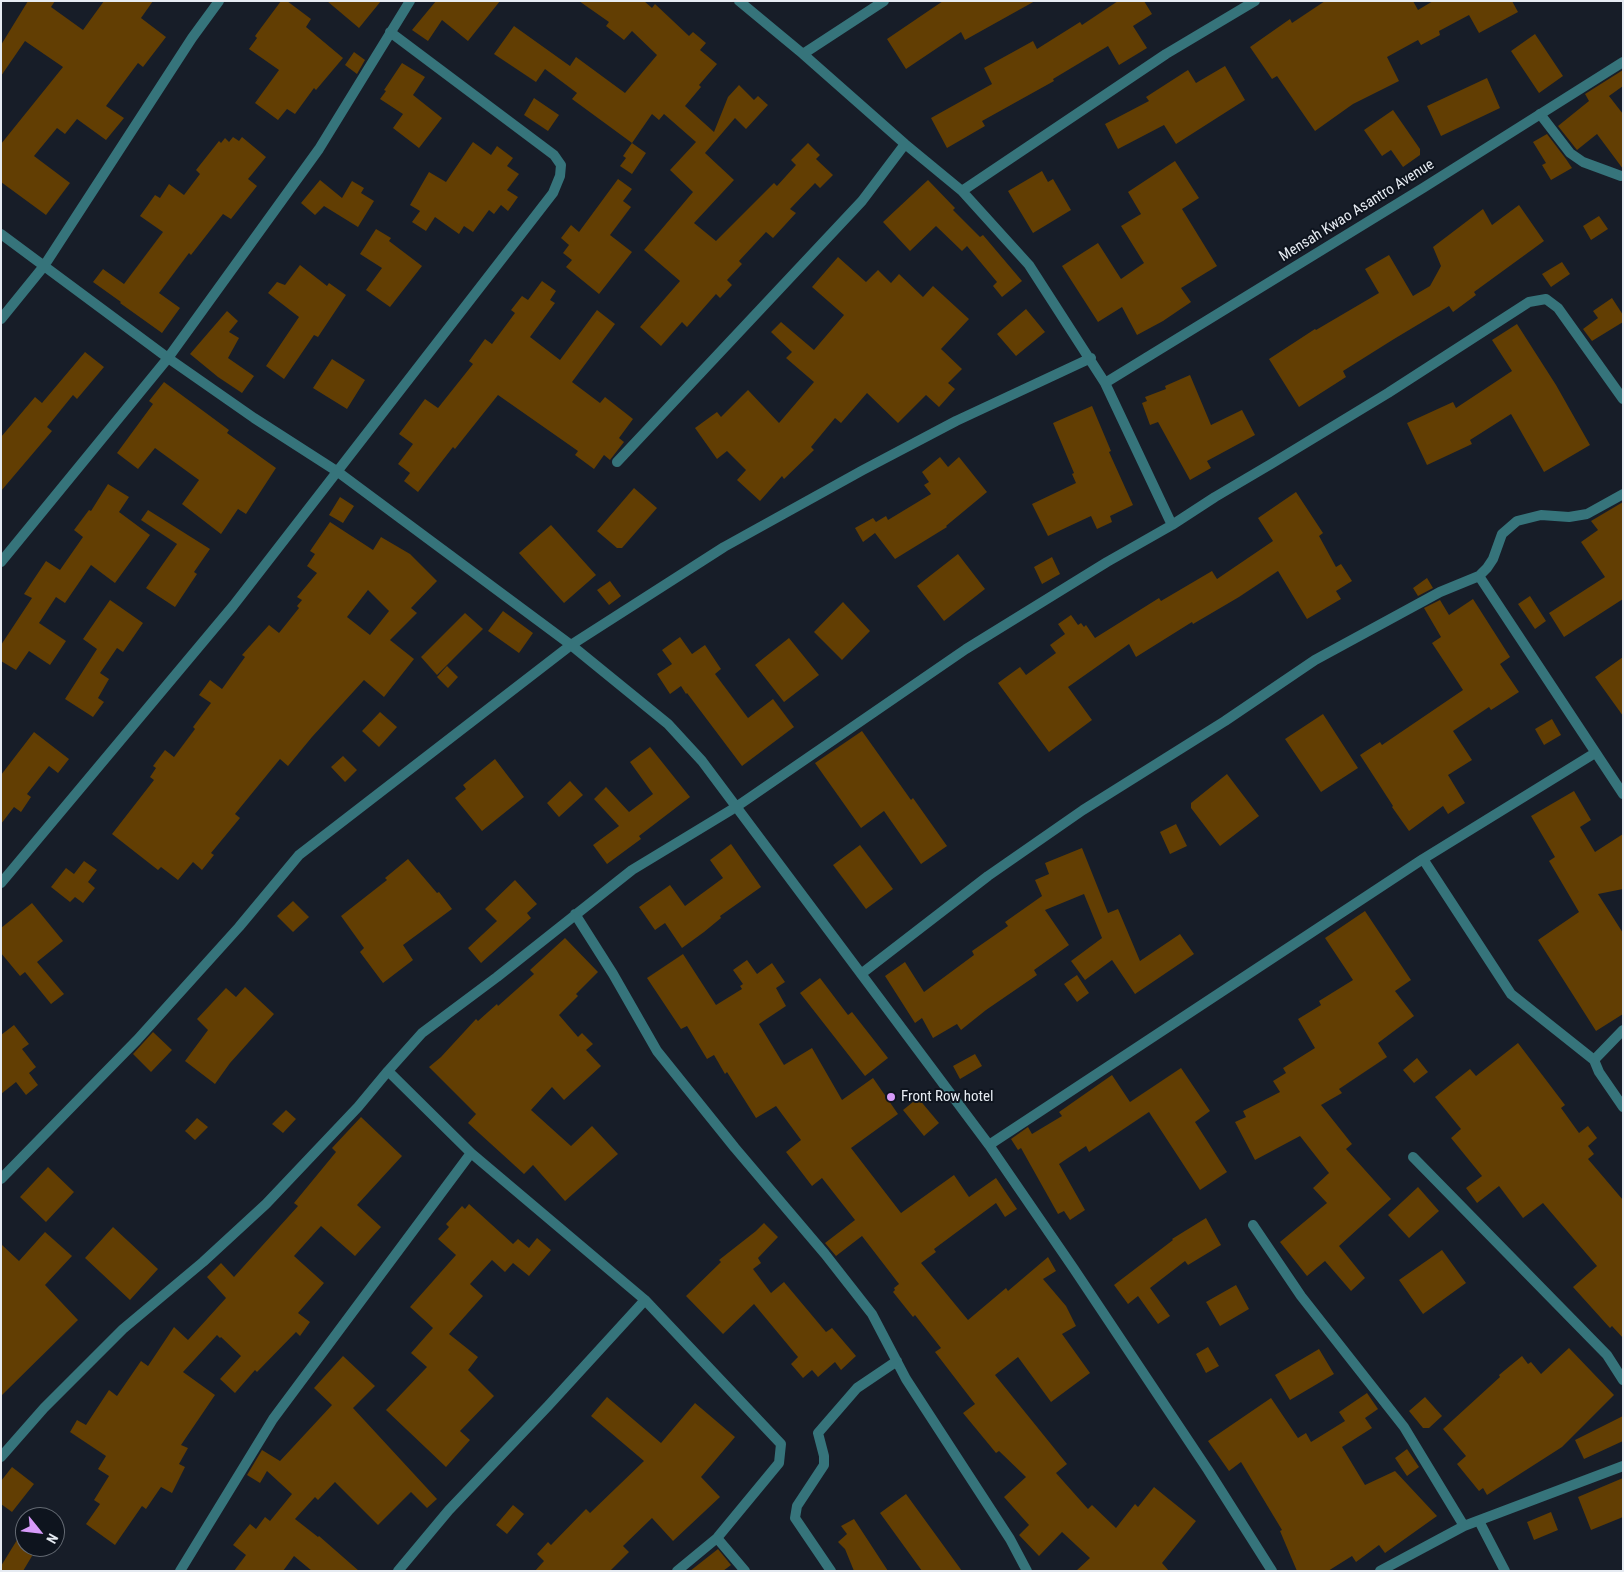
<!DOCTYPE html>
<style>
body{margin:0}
#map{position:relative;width:1624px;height:1572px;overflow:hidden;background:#171d28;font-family:"Roboto Condensed",sans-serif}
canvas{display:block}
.frame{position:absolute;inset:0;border:2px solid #e6ebf2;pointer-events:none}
.north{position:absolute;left:15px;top:1507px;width:50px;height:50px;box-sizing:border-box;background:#0e141e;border:1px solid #646a73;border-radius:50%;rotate:119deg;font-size:14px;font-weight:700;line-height:20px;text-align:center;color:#e6ebf2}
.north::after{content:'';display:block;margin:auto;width:18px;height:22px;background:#d79bf9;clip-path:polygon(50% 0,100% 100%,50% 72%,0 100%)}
</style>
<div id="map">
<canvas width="1624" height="1572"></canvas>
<div class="frame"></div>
<div class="north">N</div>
</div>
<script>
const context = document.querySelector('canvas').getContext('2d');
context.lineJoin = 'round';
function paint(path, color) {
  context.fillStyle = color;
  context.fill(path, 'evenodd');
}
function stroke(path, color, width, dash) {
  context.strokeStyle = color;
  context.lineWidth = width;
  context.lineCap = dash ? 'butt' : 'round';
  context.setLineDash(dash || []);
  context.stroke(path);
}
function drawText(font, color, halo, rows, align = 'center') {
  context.font = font + ' "Roboto Condensed",sans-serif';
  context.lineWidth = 4;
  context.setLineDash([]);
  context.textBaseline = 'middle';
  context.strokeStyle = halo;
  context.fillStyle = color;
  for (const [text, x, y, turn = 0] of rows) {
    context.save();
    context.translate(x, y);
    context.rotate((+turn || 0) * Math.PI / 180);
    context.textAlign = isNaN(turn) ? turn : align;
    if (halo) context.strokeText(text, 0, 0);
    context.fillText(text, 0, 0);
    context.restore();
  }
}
paint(new Path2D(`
 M28,1H55L51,7L83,30L104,1H153L141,18L166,37L143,67L138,63L106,106L124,118L106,140L77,119L65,134L57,128L34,156L70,183L46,215L1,182V144L63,67L25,41L1,76V45Z
 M281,1H287L311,19L306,27L343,58L316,90L314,88L295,114L287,109L278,120L255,103L279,70L249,49L257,38L255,36Z
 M327,1H381L359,28Z
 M436,1H500L468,41L442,20L428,41L412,30Z
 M579,1H644L652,8L655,4L689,36L693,32L706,43L700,50L717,64L699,85L701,87L685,106L714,132L728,97L739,85L754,100L758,96L768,105L746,129L735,118L705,153L734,180L694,223L716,241L774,183L777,186L796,165L791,160L808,143L820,155L816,159L833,175L820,188L815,183L790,209L796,213L773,238L766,232L739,261L742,264L727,280L732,285L720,298L716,294L687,327L682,322L661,346L640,327L680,281L644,250L693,192L670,170L696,142L664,114L659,120L652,114L632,143L572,99L577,93L545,69L536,82L494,54L514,26L570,66L576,57L625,93L657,55L632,31L624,40L606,26L609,22Z
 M943,1H1035L965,40L961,32L906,69L887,39Z
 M1118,1H1144L1152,14L1133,26L1147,48L1119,65L1108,46L1053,79L1054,81L982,121L985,126L947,148L931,118L992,84L984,68L1033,41L1037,49L1080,22L1082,25Z
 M1325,1H1413L1418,10L1433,1H1512L1518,12L1479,33L1469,15L1439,31L1440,35L1421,45L1418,40L1387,57L1399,81L1353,104L1315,131L1277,76L1272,79L1250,47L1290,19L1292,23Z
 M1535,34L1563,76L1539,93L1511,51Z
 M354,52L365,60L357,74L345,65Z
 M402,63L425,77L413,95L442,118L419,148L393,128L403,114L380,99L386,91L384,90Z
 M1225,66L1245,100L1176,144L1164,125L1118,149L1105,124L1149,101L1146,97L1188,70L1196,83Z
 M1623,70V86L1609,96L1623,114V169L1597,134L1577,150L1558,126L1589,101L1585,94Z
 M1487,78L1500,108L1441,136L1427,106Z
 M534,98L559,115L548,131L524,115Z
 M1393,110L1420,149V155L1403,167L1391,150L1382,156L1364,130Z
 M1547,134L1566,159L1572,168L1551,180L1542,165L1546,163L1533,142Z
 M233,137L239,141L242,137L266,157L248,179L257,186L231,219L223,214L191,255L189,253L159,293L180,308L162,333L120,303L121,302L93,282L103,269L124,284L163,232L140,216L155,195L160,198L169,184L184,195L200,174L196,170L219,141L221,143L225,138L229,142Z
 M473,142L491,155L497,146L513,158L507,166L519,174L507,190L518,197L508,211L501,205L494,214L489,210L473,232L464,226L459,234L435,217L426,231L412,222L420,211L410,205L429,172L446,182Z
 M632,143L646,153L632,174L620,166L626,158L623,156Z
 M1175,161L1199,198L1182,209L1217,266L1181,288L1191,302L1163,321L1137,335L1122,307L1098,322L1062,266L1098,243L1121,279L1144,263L1121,226L1141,214L1128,192Z
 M1042,171L1048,182L1053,179L1071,210L1033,233L1008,191Z
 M618,179L632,189L623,201L631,207L610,235L632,252L599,294L566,267L572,260L563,253L569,245L561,238L571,225L579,232Z
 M320,180L342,198L352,181L364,188L361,193L374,201L358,227L324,206L315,215L301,203Z
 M928,180L955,208L953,210L980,237L983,235L1022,281L1002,297L993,286L997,282L967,246L962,251L936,226L910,251L883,222Z
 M1519,205L1544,241L1474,292L1476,295L1453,312L1449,306L1394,339L1343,371L1346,377L1299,407L1269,359L1315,329L1316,330L1379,293L1365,269L1389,255L1413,296L1430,286L1441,266L1433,247L1483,209L1492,225Z
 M1599,216L1608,229L1591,240L1583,226Z
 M376,229L391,238L389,241L422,266L390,307L366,290L382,268L360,254Z
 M838,257L866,282L878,270L891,283L899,274L923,297L933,286L969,319L941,349L962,369L948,383L955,389L939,407L926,395L898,423L867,393L841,423L835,418L811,447L814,450L784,479L782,476L760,501L737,480L746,470L727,451L717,459L695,428L717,412L721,417L748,390L779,423L814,382L786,358L792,352L771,332L781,322L814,350L844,315L812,287Z
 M1562,262L1570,274L1551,287L1542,274Z
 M300,265L327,286L329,283L346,295L318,337L314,335L284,379L266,366L299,317L268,293L277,282L285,285Z
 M542,281L556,291L550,300L555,303L530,337L560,360L597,310L615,324L572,382L600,403L605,397L633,419L619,438L624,442L610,460L604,455L594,469L575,455L578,451L498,395L455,449L453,447L418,492L404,481L410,473L398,464L413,444L399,434L425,399L438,408L473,364L469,361L485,339L492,344L515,313L511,310L522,296L528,300Z
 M1612,298L1623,315V322L1592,341L1583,329L1598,318L1593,311Z
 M1026,309L1045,332L1016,356L997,334Z
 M227,311L238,321L229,332L239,338L228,358L254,376L242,393L218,377L190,354Z
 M1517,324L1556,385L1590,445L1544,472L1511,414L1470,440L1472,444L1427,465L1407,423L1453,402L1456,408L1512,371L1492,340Z
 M85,352L104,367L77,399L73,395L47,427L52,431L1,491V437L35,397L42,403Z
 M332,359L365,380L347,409L313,388Z
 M1190,375L1211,425L1242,410L1255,435L1207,461L1211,468L1190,480L1158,422L1150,425L1142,403L1147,401L1145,397L1166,389L1165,386Z
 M164,382L229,430L227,433L276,468L246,514L238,509L221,534L182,504L199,480L155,448L138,469L117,453L153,404L149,401Z
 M1092,406L1111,451L1109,452L1133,505L1110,516L1112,522L1097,529L1091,516L1048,536L1032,504L1076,483L1072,474L1074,473L1053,423Z
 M940,457L948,467L959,457L987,492L946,526L947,527L895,559L875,533L863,542L855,528L873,518L876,522L886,516L888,520L931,494L924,485L929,482L922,472Z
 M108,484L129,497L119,512L150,535L115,583L91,565L65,603L56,597L39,623L66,641L50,665L29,651L16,670L1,661V645L32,598L24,594L46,561L60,570L83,537L74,530L89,510L91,511Z
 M634,488L657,508L622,548H617L597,531Z
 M1296,492L1323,533L1319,536L1336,567L1341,564L1352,581L1336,591L1341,599L1307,619L1278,571L1239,597L1193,624L1192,622L1136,657L1129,644L1068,687L1092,720L1049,752L998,683L1020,667L1026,675L1056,653L1050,645L1065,634L1058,624L1071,615L1078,625L1081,623L1084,627L1086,625L1095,638L1159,598L1161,601L1212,571L1217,579L1273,541L1258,518Z
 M340,497L354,506L343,523L329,515Z
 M1623,502V599L1564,637L1549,613L1605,577L1581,542L1598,530L1591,521Z
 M148,510L210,549L194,572L197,574L175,607L146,588L177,544L141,520Z
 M330,522L373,550L381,537L410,554L437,581L411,608L417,613L390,640L414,659L384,697L364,680L312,737L288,766L280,759L235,814L240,818L211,853L214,855L202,870L193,862L178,880L161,867L158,870L112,834L154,780L150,777L156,768L153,766L165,750L174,757L195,729L193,727L211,703L199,695L210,680L222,689L245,657L242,655L269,625L279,633L299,608L297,606L302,600L297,597L317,573L307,566L315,554L310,551ZM368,590L389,611L370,635L347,617Z
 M551,525L596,575L564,603L519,553Z
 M958,554L985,589L944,621L917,586Z
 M1052,557L1060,574L1042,584L1034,567Z
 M1427,578L1433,588L1418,596L1413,588Z
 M610,581L621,596L609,605L597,590Z
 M1530,596L1546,621L1535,629L1518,604Z
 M1473,599L1510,657L1500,664L1519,692L1491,710L1489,707L1453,731L1472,760L1448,775L1465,803L1448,814L1443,806L1409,831L1392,807L1393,806L1360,755L1380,742L1382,745L1463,690L1432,643L1441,637L1424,608L1440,600L1449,615Z
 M110,600L143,623L123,652L117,648L100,673L109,679L98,698L104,702L93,717L65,699L97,649L83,639Z
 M843,602L870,631L842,660L814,632Z
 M503,611L533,633L519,653L488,631Z
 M465,613L483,629L437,675L421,657Z
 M680,637L692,654L705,645L721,669L715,674L748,718L773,699L794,727L742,766L687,693L686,694L681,686L670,694L657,674L672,664L662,650Z
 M789,638L819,675L784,702L755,665Z
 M1623,657V716L1595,677Z
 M447,666L458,677L448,688L437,677Z
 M380,712L397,727L379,747L362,731Z
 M1323,714L1358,768L1321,792L1285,739Z
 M1552,719L1561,735L1544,745L1535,729Z
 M862,731L911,800L913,798L947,846L921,864L884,811L861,828L815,763Z
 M34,732L69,759L58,773L49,766L27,794L31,797L21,812L14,807L1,824V775Z
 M650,747L690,797L639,836L641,839L607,864L593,845L619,826L594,799L606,787L629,812L653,794L630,762Z
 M343,756L357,770L345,782L331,767Z
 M495,759L524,797L482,831L455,798L466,789L463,785Z
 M1227,774L1259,816L1220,846L1191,808V803Z
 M570,781L583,795L559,817L547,803Z
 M1574,791L1591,820L1580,827L1595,852L1623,834V889L1598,894L1623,933V1014L1596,1031L1538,940L1579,912L1549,861L1555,857L1531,816Z
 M1176,824L1187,846L1170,854L1160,832Z
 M731,844L761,887L720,916L721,918L704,932L682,948L665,923L655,930L639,907L670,885L685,906L723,878L710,860Z
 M860,845L893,889L866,909L833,865Z
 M1082,848L1108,913L1118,909L1140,961L1180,934L1194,954L1135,994L1112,960L1085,980L1071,961L1102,938L1084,894L1045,910L1069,945L1034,970L1037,975L986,1010L961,1030L957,1024L933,1038L922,1018L915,1023L885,976L905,962L924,992L974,955L972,951L1008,926L1005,922L1042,896L1035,880L1049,874L1045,863Z
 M408,859L437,893L439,892L452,909L403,945L413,960L383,983L360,952L364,948L341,916L387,880L385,878Z
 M84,861L97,870L88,882L95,888L83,903L75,897L70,902L51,887L66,868L74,874Z
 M515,880L537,904L527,913L531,918L481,963L468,948L497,921L485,909Z
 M293,901L309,917L293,932L277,916Z
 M32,903L63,941L37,962L64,994L51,1004L25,972L20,976L1,953V928Z
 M1365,911L1411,980L1395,991L1414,1016L1378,1043L1387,1057L1339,1089L1342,1093L1321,1105L1352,1144L1346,1149L1391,1199L1339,1246L1365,1278L1351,1291L1325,1261L1307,1276L1280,1242L1327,1203L1313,1188L1329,1173L1300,1136L1255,1160L1235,1122L1246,1117L1243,1111L1280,1092L1273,1081L1286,1073L1283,1068L1315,1048L1298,1019L1321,1005L1319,1001L1353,980L1325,938Z
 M565,938L598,972L576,994L578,996L559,1015L578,1037L582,1033L593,1044L586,1050L601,1066L564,1100L552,1087L531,1110L571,1146L592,1126L618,1154L565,1201L533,1165L524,1174L468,1123L476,1114L429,1067L441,1057L476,1019L478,1021L497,1004L498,1006L534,974L530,970Z
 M683,954L716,1005L742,989L740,986L743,984L733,970L747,960L757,974L772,963L785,982L776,988L786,1006L759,1024L784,1065L812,1048L842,1100L873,1078L898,1114L851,1148L901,1213L954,1175L969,1197L996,1178L1017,1209L1005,1217L996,1203L934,1249L936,1252L921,1263L968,1320L1006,1288L1008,1291L1048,1257L1056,1271L1043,1279L1066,1306L1076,1326L1062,1334L1090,1373L1051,1402L1018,1357L995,1375L1067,1464L1056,1473L1088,1509L1092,1505L1116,1528L1135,1504L1138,1507L1154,1487L1196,1521L1162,1563L1169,1571H1076L1090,1558L1062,1532L1039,1556L1019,1535L1029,1525L1004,1497L1026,1477L999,1451L996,1453L963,1413L975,1404L935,1352L941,1348L915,1315L913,1317L893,1292L895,1290L894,1288L899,1284L862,1236L836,1256L825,1243L855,1220L822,1178L812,1186L786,1152L801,1140L776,1106L756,1118L727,1072L725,1074L714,1055L707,1059L687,1026L681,1029L647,978Z
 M1077,975L1089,993L1077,1002L1064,984Z
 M820,978L848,1015L852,1012L888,1058L865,1076L800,993Z
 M245,987L274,1014L230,1063L215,1084L185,1061L208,1030L197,1019L226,988L236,997Z
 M14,1025L29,1044L22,1049L36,1067L29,1073L38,1085L26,1095L16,1082L1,1094V1035Z
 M153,1032L172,1050L151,1072L133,1054Z
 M1518,1043L1565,1105L1561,1108L1579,1133L1588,1126L1597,1138L1588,1146L1594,1154L1588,1159L1623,1200V1338L1612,1326L1610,1328L1573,1287L1597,1266L1543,1203L1523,1218L1499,1186L1477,1203L1466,1188L1482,1176L1451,1138L1461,1129L1435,1097L1470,1069L1476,1076Z
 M975,1054L982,1066L960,1079L953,1066Z
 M1417,1058L1428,1072L1414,1083L1403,1070Z
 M1181,1068L1210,1111L1195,1122L1227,1172L1200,1190L1149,1112L1089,1152L1086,1146L1059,1164L1085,1210L1070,1220L1064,1211L1058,1214L1021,1148L1018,1150L1011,1139L1028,1127L1032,1134L1062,1116L1059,1112L1112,1075L1130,1102Z
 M918,1098L939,1123L924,1136L903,1110Z
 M286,1110L296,1119L283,1133L272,1124Z
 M361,1117L402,1156L357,1205L381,1227L355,1256L321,1226L294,1256L324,1283L298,1313L310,1322L300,1336L296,1332L257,1372L255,1370L235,1393L220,1379L241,1356L221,1337L220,1338L217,1335L183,1372L215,1395L181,1445L188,1448L179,1464L185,1467L172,1493L161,1487L146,1509L142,1506L115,1545L86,1524L100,1504L94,1500L109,1476L98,1469L106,1456L70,1432L77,1420L86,1425L109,1390L117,1396L141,1361L148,1366L174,1327L188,1340L226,1298L207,1277L221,1263L234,1277L298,1206L294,1203L336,1152L332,1148Z
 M197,1118L208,1127L195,1140L185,1131Z
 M48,1167L74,1192L46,1222L20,1197Z
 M1418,1187L1439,1211L1409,1238L1388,1215Z
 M469,1204L513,1244L518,1239L529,1248L537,1238L551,1250L529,1276L513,1263L505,1272L492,1260L470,1284L483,1296L449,1334L478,1357L468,1370L494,1396L460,1431L470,1440L446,1467L386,1410L427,1367L411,1353L433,1328L410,1307L456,1255L438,1239L449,1227L446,1224L462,1206L465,1209Z
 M1206,1218L1221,1245L1188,1265L1185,1261L1150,1288L1170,1316L1158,1324L1138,1296L1128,1304L1114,1285L1173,1240L1172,1239Z
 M764,1223L778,1237L758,1258L761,1263L753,1269L771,1293L784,1282L826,1332L832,1328L856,1356L841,1370L835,1362L818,1377L812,1370L803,1378L791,1364L798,1357L754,1304L723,1334L686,1296L721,1262L719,1260L756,1231Z
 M113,1227L158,1269L130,1300L85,1258Z
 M45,1232L72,1256L45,1285L78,1320L1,1396V1244L19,1261Z
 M1442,1250L1466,1283L1423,1314L1399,1280Z
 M1236,1285L1249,1309L1220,1326L1206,1302Z
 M1208,1347L1219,1366L1206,1373L1196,1354Z
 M1569,1348L1614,1395L1562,1447L1487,1495L1483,1488L1479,1491L1457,1464L1466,1456L1443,1429L1500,1377L1499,1375L1522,1356L1528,1364L1531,1362L1541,1374Z
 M1319,1349L1334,1374L1290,1400L1275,1375Z
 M343,1356L375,1386L353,1408L437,1499L427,1508L411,1492L378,1525L335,1482L318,1500L315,1497L295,1519L318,1537L319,1536L359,1571H312L294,1556L283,1571H234L246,1555L233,1545L250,1524L256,1529L265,1517L270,1521L292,1494L267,1471L260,1483L247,1475L262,1450L280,1461L332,1405L314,1388Z
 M1367,1393L1378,1409L1365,1418L1372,1428L1342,1447L1365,1485L1395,1471L1437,1516L1385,1553L1379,1545L1356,1562L1352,1556L1328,1571H1297L1280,1531L1282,1530L1241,1462L1229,1471L1208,1441L1271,1398L1298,1438L1306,1433L1311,1442L1345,1421L1339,1412Z
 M607,1397L661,1443L695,1403L735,1437L701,1477L720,1497L673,1541L652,1518L623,1546L629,1552L610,1571H535L544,1561L537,1554L548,1542L551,1545L586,1509L590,1513L644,1461L591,1416Z
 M1425,1397L1442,1416L1429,1428H1423L1409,1411Z
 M1623,1416V1441L1584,1459L1575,1440Z
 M1407,1449L1419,1467L1407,1476L1395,1458Z
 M12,1467L34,1484L12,1512L1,1504V1481Z
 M1623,1478V1517L1591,1530L1578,1497Z
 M906,1494L962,1571H922L880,1513Z
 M513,1505L524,1514L507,1534L496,1525Z
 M1551,1512L1558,1530L1534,1540L1527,1522Z
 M854,1519L888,1571H854L845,1549L838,1542L847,1534L841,1526Z
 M17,1540L25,1545V1547H28L35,1551L23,1571H1V1566Z
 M718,1549L731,1565L723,1571H690Z`), '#623e03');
stroke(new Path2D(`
 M1540,114L1570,153L1583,162L1621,176`), '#36747b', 10);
stroke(new Path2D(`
 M739,1L803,54L905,144L962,191L1029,265L1105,383L1172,525
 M803,54L884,1
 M962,191L1166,54L1255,1
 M1,234L168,358L254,418L338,472L571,645L668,724L702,761L989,1145L1074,1269L1208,1470L1272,1571
 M1,319L44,266L192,38L219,1
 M1105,383L1423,188L1623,62
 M617,462L862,201L905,144
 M1,562L168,358L319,149L410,1
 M1479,576L1623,794
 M1423,859L1511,994L1594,1060L1599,1072L1623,1107
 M1,883L233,606L553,193L560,176L561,165L554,155L390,32
 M575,914L613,974L657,1051L735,1148L825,1254L872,1314L906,1379L1010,1539L1027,1571
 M861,974L988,876L1083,810L1225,721L1315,660L1440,592L1479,576L1487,568L1493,559L1502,534L1517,521L1541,515L1569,517L1587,514L1623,494
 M1594,1060L1623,1030
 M388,1071L471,1153L645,1300L781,1444L779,1463L717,1538L677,1571
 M989,1145L1423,859L1595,753
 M1413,1157L1607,1355L1623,1380
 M1,1179L137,1040L239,927L299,855L571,645L724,547L863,470L956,421L1091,358
 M1253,1225L1301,1296L1404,1427L1464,1526
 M1,1457L44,1408L123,1329L203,1262L266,1204L358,1107L388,1071L422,1033L497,977L632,870L736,807L966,649L1107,562L1172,525L1215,497L1271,464L1388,393L1529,302L1546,299L1558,308L1623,399
 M1479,1521L1505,1571
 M717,1538L745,1571
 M180,1571L273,1419L471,1153
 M398,1571L449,1510L548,1406L645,1300
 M831,1571L795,1518L797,1506L824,1465V1456L818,1433L857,1388L897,1361
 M1380,1571L1464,1526L1623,1466`), '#36747b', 10);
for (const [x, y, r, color] of [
 [891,1097,5,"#d79bf9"]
]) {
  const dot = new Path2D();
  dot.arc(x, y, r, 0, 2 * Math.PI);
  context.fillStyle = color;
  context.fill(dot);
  stroke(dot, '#0e141e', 2);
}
drawText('15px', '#e6ebf2', '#0e141e', [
 ["Mensah Kwao Asantro Avenue",1357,211,-32]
]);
drawText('15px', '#e6ebf2', '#0e141e', [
 ["Front Row hotel",901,1097]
], 'left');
</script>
